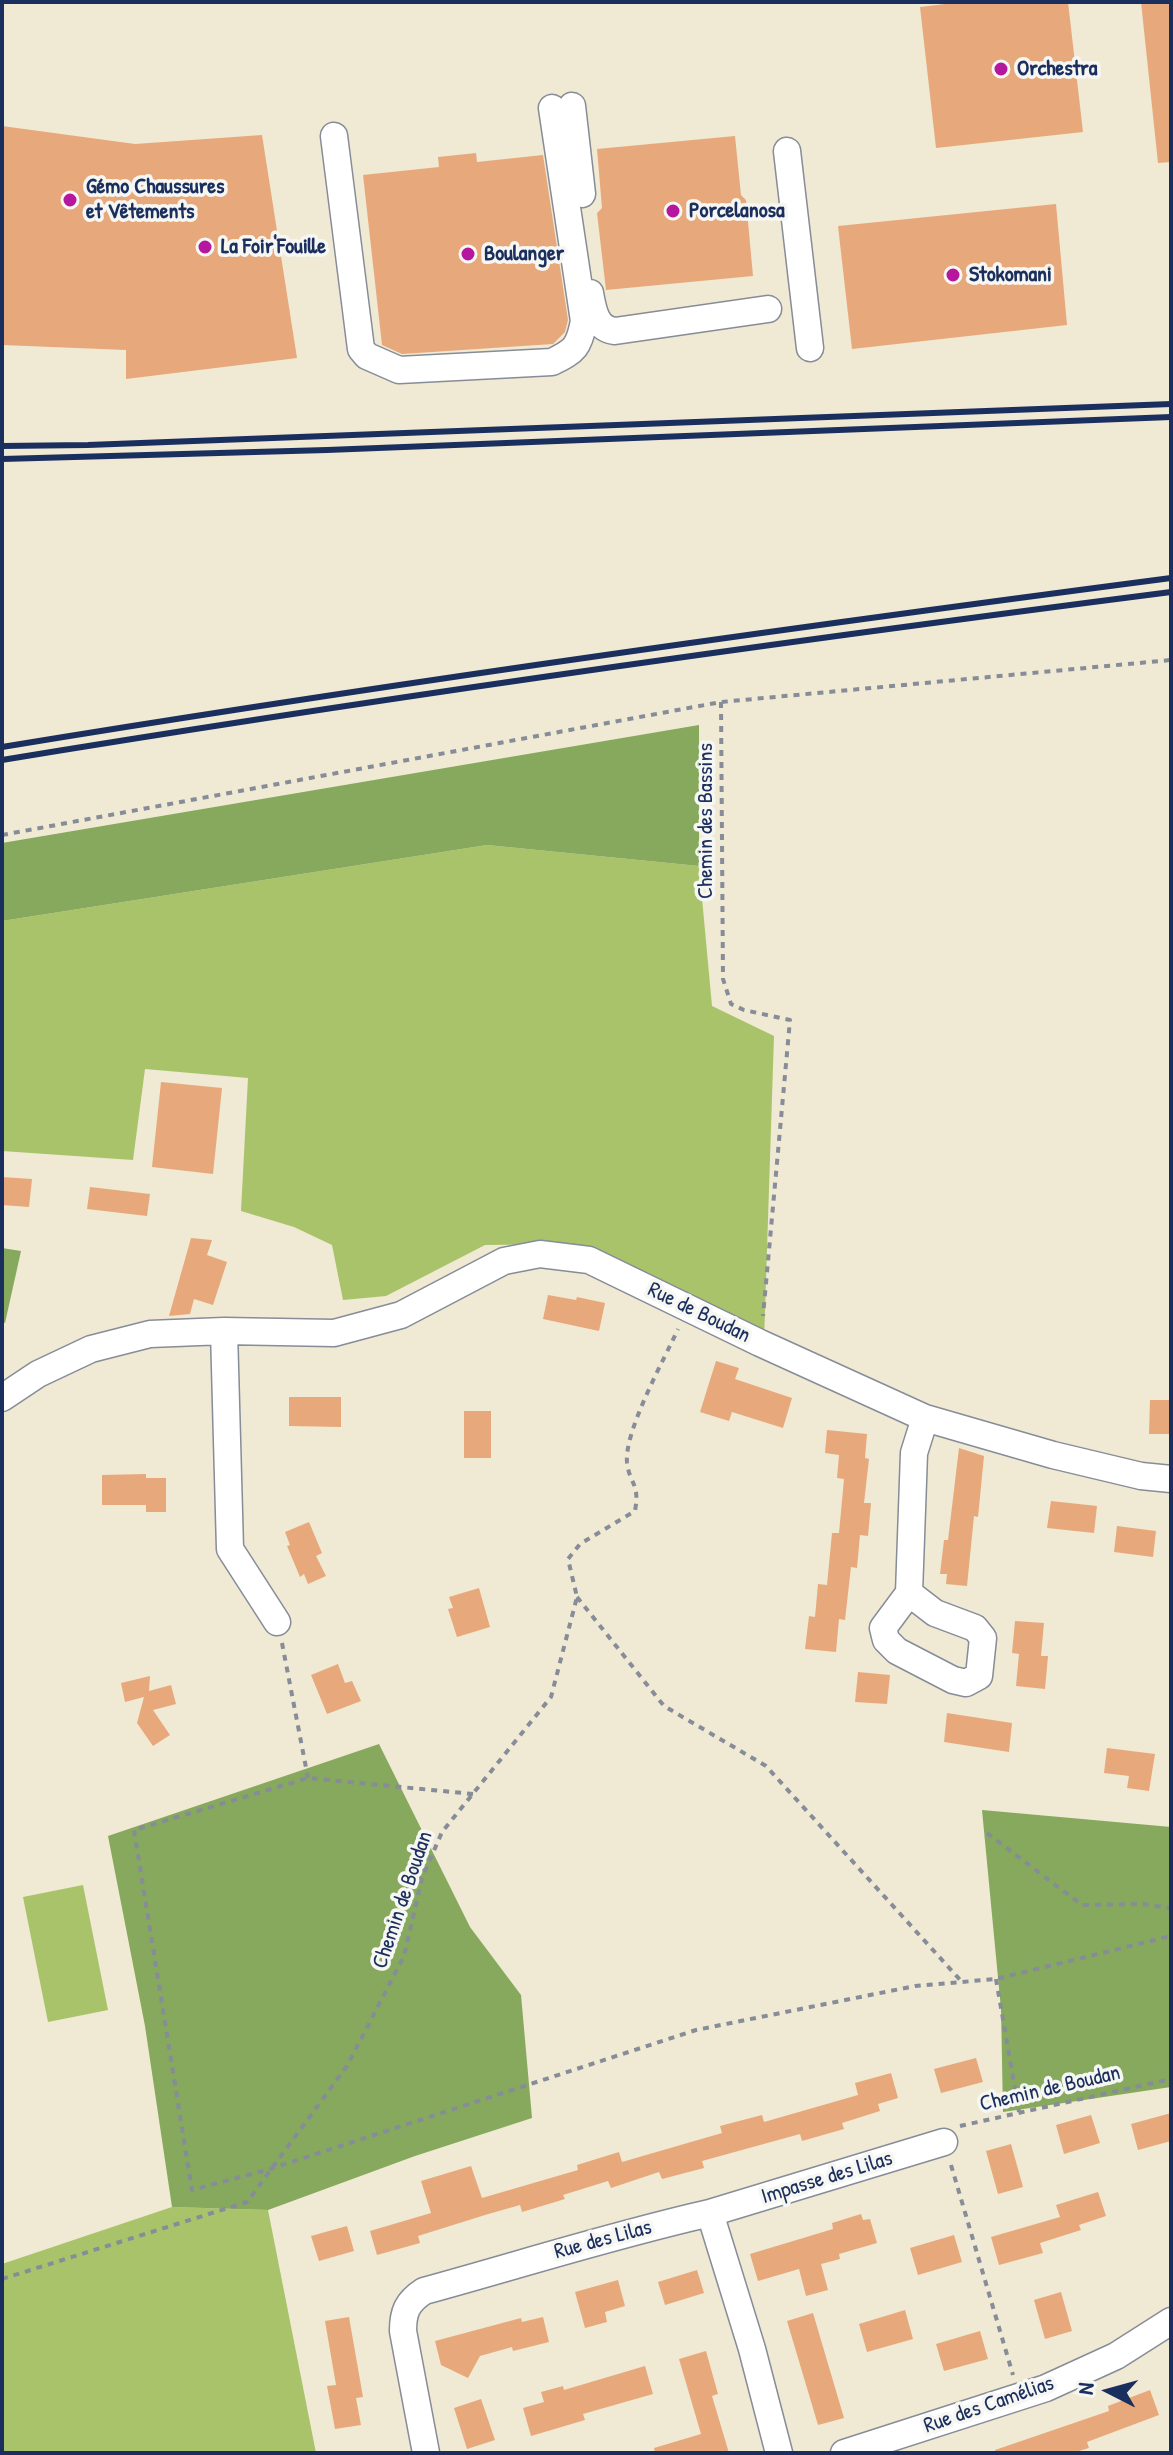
<!DOCTYPE html>
<meta charset="utf-8">
<style>
body{margin:0}
#map{position:relative;width:1173px;height:2455px;overflow:hidden;background:#f0e9d3;font-family:"Patrick Hand",sans-serif}
canvas{display:block}
.frame{position:absolute;inset:0;border:4px solid #1b2f5e;pointer-events:none}
.north{position:absolute;left:1069px;top:2351px;width:80px;height:80px;-webkit-text-stroke:6px #f6f6f2;paint-order:stroke;rotate:276deg;font-size:22px;font-weight:700;line-height:32px;text-align:center;color:#1b2f5e}
.north::after{content:'';display:block;margin:auto;width:28px;height:36px;background:#1b2f5e;clip-path:polygon(50% 0,100% 100%,50% 72%,0 100%)}
</style>
<div id="map">
<canvas width="1173" height="2455"></canvas>
<div class="frame"></div>
<div class="north">N</div>
</div>
<script>
const context = document.querySelector('canvas').getContext('2d');
context.lineJoin = 'round';
function paint(path, color) {
  context.fillStyle = color;
  context.fill(path, 'evenodd');
}
function stroke(path, color, width, dash) {
  context.strokeStyle = color;
  context.lineWidth = width;
  context.lineCap = dash ? 'butt' : 'round';
  context.setLineDash(dash || []);
  context.stroke(path);
}
function drawText(font, color, halo, rows, align = 'center') {
  context.font = font + ' "Patrick Hand",sans-serif';
  context.lineWidth = 7;
  context.setLineDash([]);
  context.textBaseline = 'middle';
  context.strokeStyle = halo;
  context.fillStyle = color;
  for (const [text, x, y, turn = 0] of rows) {
    context.save();
    context.translate(x, y);
    context.rotate((+turn || 0) * Math.PI / 180);
    context.textAlign = isNaN(turn) ? turn : align;
    if (halo) context.strokeText(text, 0, 0);
    context.fillText(text, 0, 0);
    context.restore();
  }
}
paint(new Path2D(`
 M487,845L699,866L712,1006L774,1036L764,1341L634,1271L574,1244L485,1245L386,1296L343,1300L332,1245L294,1227L241,1211L248,1078L145,1069L133,1160L2,1151V921Z
 M83,1885L108,2010L48,2022L23,1897Z
 M172,2207L268,2210L316,2453H2V2264Z`), '#a8c369');
paint(new Path2D(`
 M699,725V866L487,845L2,921V843Z
 M2,1248L21,1251L5,1323L2,1322Z
 M379,1744L470,1927L521,1995L532,2118L415,2156L268,2210L172,2207L145,2026L108,1836Z
 M982,1810L1171,1827V2087L1003,2112L1001,2009Z`), '#86a95d');
paint(new Path2D(`
 M962,2H1068L1083,132L936,148L920,7Z
 M1141,2H1171V162L1158,163Z
 M2,126L135,144L262,135L297,358L126,379V350L2,345Z
 M735,136L741,195L746,200L753,276L606,290L597,213L602,208L597,149Z
 M476,153L477,162L543,155L568,320L565,332L553,344L402,354L382,345L363,175L439,167L438,157Z
 M1056,204L1067,325L852,349L838,226Z
 M161,1082L222,1088L213,1174L152,1167Z
 M2,1177L32,1179L29,1207L2,1205Z
 M90,1187L150,1194L147,1216L87,1209Z
 M191,1238L212,1240L207,1255L227,1262L213,1305L194,1299L190,1314L169,1316Z
 M548,1295L576,1300L577,1297L605,1303L599,1331L543,1319Z
 M716,1361L739,1368L735,1379L792,1398L783,1428L732,1412L729,1421L700,1412Z
 M289,1397H341V1427L289,1426Z
 M1150,1400H1171V1434H1149Z
 M464,1411H491V1458H464Z
 M827,1430L867,1434L865,1458L869,1459L864,1503H871L868,1536L860,1535L857,1568L851,1567L845,1620L839,1619L836,1652L805,1649L809,1616L815,1617L818,1584L827,1585L832,1533H839L844,1479L837,1478L839,1455L825,1453Z
 M959,1448L984,1456L978,1517L974,1516L967,1586L946,1584L947,1574H940L944,1540H948Z
 M146,1474V1478H166V1512H146V1505H102V1475Z
 M1051,1501L1097,1506L1094,1533L1047,1528Z
 M309,1522L322,1553L316,1556L326,1576L308,1584L304,1574L300,1577L287,1546L290,1545L285,1532Z
 M1117,1526L1156,1531L1153,1557L1114,1552Z
 M479,1588L490,1627L457,1637L448,1609L453,1608L449,1597Z
 M1015,1621L1044,1623L1041,1656H1048L1045,1689L1016,1686L1019,1654L1012,1653Z
 M338,1664L345,1683L352,1681L361,1701L327,1714L311,1675Z
 M858,1672L890,1675L887,1704L855,1702Z
 M150,1676L149,1691L171,1685L176,1704L153,1710L170,1735L153,1746L137,1723L144,1697L125,1702L121,1683Z
 M947,1713L1012,1723L1009,1752L944,1742Z
 M1107,1748L1155,1754L1149,1791L1127,1788L1129,1776L1104,1773Z
 M976,2058L983,2082L941,2093L934,2069Z
 M891,2073L898,2098L878,2104L880,2111L842,2123L844,2129L802,2141L800,2134L702,2161L704,2168L662,2179L659,2172L611,2188L608,2181L563,2195L565,2199L522,2212L520,2205L485,2215L418,2236L420,2243L377,2255L370,2231L431,2213L421,2181L471,2166L482,2198L578,2170L577,2165L619,2152L622,2162L722,2133L720,2126L762,2115L764,2122L858,2095L855,2083Z
 M1171,2113V2141L1138,2150L1131,2124Z
 M1091,2115L1100,2143L1064,2154L1056,2125Z
 M1011,2144L1023,2187L998,2194L986,2151Z
 M1098,2192L1106,2216L1079,2225L1081,2230L1040,2243L1043,2253L999,2265L991,2237L1060,2217L1056,2205Z
 M861,2214L863,2220L870,2219L877,2243L839,2254L840,2259L821,2264L828,2290L806,2296L799,2269L758,2281L750,2254L833,2229L832,2223Z
 M347,2226L354,2251L319,2261L311,2236Z
 M954,2235L962,2262L918,2275L910,2248Z
 M697,2270L704,2293L665,2305L658,2282Z
 M618,2280L625,2306L605,2312L607,2322L585,2328L575,2292Z
 M1061,2292L1072,2331L1045,2339L1034,2300Z
 M905,2310L913,2339L867,2352L859,2324Z
 M813,2313L844,2418L818,2425L787,2321Z
 M349,2317L363,2397L356,2398L361,2425L335,2429L327,2386L336,2385L325,2321Z
 M543,2317L549,2342L513,2351L512,2347L480,2356L468,2378L441,2365L435,2341L521,2318L522,2322Z
 M980,2331L988,2359L944,2371L936,2344Z
 M706,2351L718,2394L712,2396L729,2453H655L654,2448L701,2434L679,2359Z
 M645,2366L653,2394L583,2414L585,2420L531,2436L523,2408L544,2402L541,2392L563,2386L564,2390Z
 M1150,2390L1159,2415L1087,2442L1089,2448L1072,2453H995V2450L1109,2411L1108,2406Z
 M481,2399L495,2440L467,2449L454,2408Z`), '#e7a97c');
const minor = new Path2D(`
 M572,106L582,194
 M334,136L361,349L367,356L399,370L552,362C575,351 579,347 584,321L552,108
 M787,151L810,348
 M590,293C593,310 596,329 615,331L768,309
 M224,1331L230,1549L277,1622
 M2,1398L38,1374L91,1349L150,1334L224,1331L334,1333L401,1315L504,1261L540,1254L589,1260L760,1343L925,1418L1053,1455L1141,1476L1171,1479
 M909,1593L935,1613L975,1628L983,1638L979,1676L966,1683L953,1680L897,1651L886,1640L883,1628L909,1593L914,1453L925,1418
 M710,2213L944,2142
 M426,2453L403,2331C403,2312 407,2302 424,2291C519,2265 613,2235 710,2213L752,2349L779,2453
 M844,2453L1046,2388L1116,2356L1171,2321`);
stroke(minor, '#868c98', 29);
stroke(new Path2D(`
 M721,702L723,979L731,1004L744,1010L790,1020L763,1316
 M2,835L721,702L1171,660
 M577,1597L664,1706L766,1766L962,1982
 M282,1643L308,1778
 M473,1794L308,1778L134,1830L192,2190L270,2169L696,2030L915,1986L996,1979L1171,1936
 M987,1833L1082,1905L1143,1904L1171,1908
 M996,1979L1019,2112
 M960,2126L1171,2079
 M951,2165L1013,2375
 M2,2279L247,2202L347,2066L404,1956L422,1878L442,1832L551,1697L577,1597L568,1559L580,1544L635,1511C640,1483 630,1485 627,1463C624,1431 664,1360 678,1329`), '#868c98', 4, [6, 6]);
stroke(minor, '#fff', 26);
stroke(new Path2D(`
 M2,446L88,445L1171,404
 M2,459L327,450L1171,417
 M2,747C391,683 780,629 1171,578
 M2,760C391,696 780,642 1171,592`), '#1b2f5e', 6);
for (const [x, y, r, color] of [
 [1001,69,8,"#b5179e"],
 [70,200,8,"#b5179e"],
 [673,211,8,"#b5179e"],
 [205,247,8,"#b5179e"],
 [468,254,8,"#b5179e"],
 [953,275,8,"#b5179e"]
]) {
  const dot = new Path2D();
  dot.arc(x, y, r, 0, 2 * Math.PI);
  context.fillStyle = color;
  context.fill(dot);
  stroke(dot, '#f6f6f2', 3);
}
drawText('bold 22px', '#1b2f5e', '#f6f6f2', [
 ["Orchestra",1017,69],
 ["Gémo Chaussures",86,187],
 ["et Vêtements",86,212],
 ["Porcelanosa",689,211],
 ["La Foir'Fouille",221,247],
 ["Boulanger",484,254],
 ["Stokomani",969,275]
], 'left');
drawText('22px', '#1b2f5e', '#f6f6f2', [
 ["Chemin des Bassins",706,821,-90],
 ["Rue de Boudan",699,1313,26],
 ["Chemin de Boudan",403,1900,-71],
 ["Chemin de Boudan",1050,2089,-13],
 ["Impasse des Lilas",827,2178,-17],
 ["Rue des Lilas",603,2240,-15],
 ["Rue des Camélias",989,2405,-19]
]);
</script>
